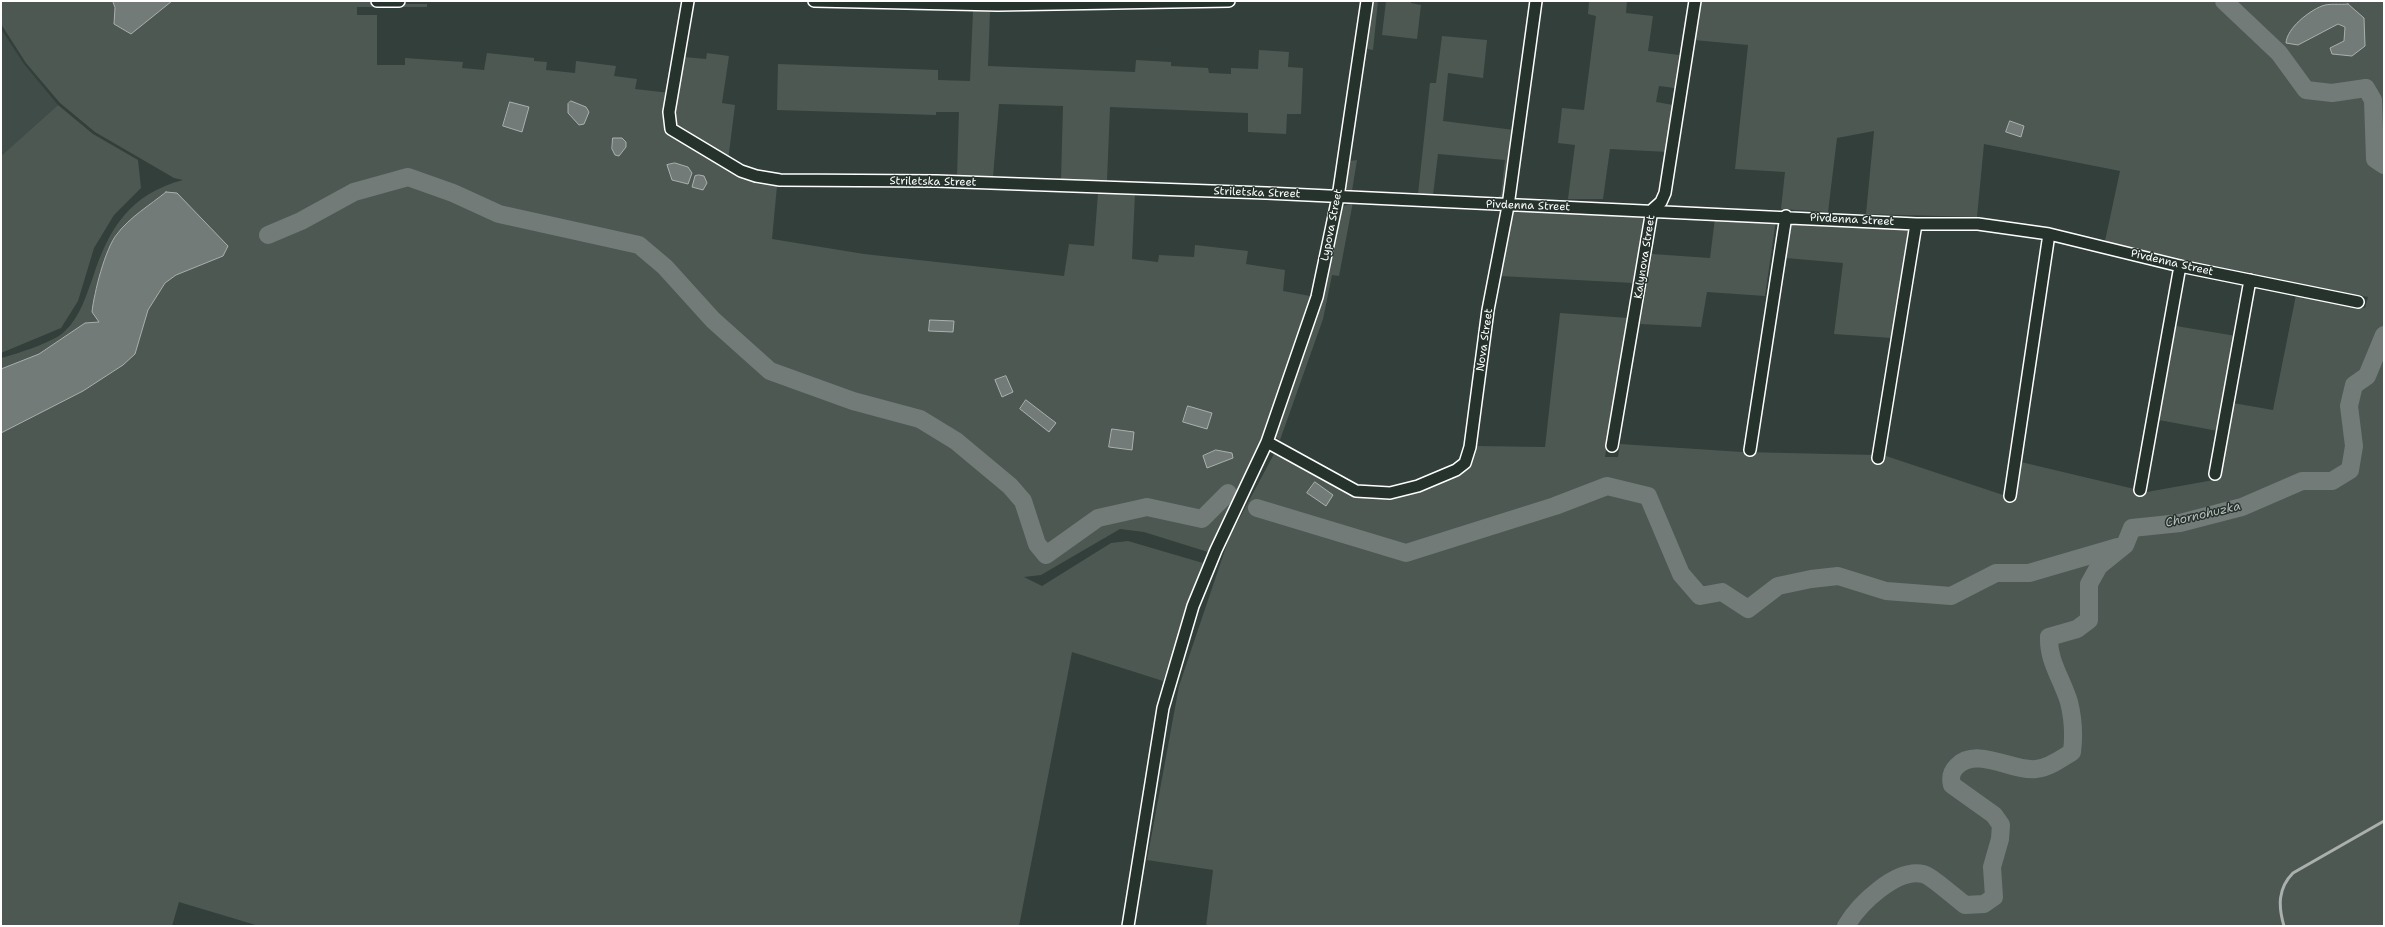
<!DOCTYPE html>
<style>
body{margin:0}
#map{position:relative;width:2385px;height:927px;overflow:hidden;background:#333f3a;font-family:"Shantell Sans",sans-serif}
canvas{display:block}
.frame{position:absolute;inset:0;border:2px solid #fff;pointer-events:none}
</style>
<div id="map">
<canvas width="2385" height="927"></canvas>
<div class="frame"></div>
</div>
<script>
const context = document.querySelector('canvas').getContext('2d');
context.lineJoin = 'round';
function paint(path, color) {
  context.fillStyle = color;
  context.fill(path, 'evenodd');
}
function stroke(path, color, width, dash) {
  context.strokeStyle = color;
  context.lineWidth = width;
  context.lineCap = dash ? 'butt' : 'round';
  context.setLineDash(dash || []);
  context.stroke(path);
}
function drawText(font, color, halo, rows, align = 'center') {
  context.font = font + ' "Shantell Sans",sans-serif';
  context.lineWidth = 3;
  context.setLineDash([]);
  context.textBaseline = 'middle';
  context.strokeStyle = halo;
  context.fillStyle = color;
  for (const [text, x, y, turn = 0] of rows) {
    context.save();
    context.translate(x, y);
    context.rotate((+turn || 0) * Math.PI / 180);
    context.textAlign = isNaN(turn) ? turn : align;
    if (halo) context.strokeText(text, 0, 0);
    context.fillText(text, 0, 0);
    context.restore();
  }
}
paint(new Path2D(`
 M1,29L24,64L58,105L1,156Z`), '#404c47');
paint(new Path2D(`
 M1,1H113L115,8L114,24L131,34L172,1H367L379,4H427V7H357V15H377V65H405V58L463,62L462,68L484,70L487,53L534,58V61L547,62L546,70L575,73L576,61L616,66L614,76L637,79L635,89L670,93L666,121L724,165L757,184L777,186L772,239L864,254L1064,276L1069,244L1094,246L1098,193H1135L1132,259L1158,262L1159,255L1194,257L1195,245L1248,251L1246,264L1285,270L1283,291L1310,296L1262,438L1208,552L1144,532L1120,529L1041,575L1024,577L1042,586L1111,543L1128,541L1203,563L1163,681L1072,652L1019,926H259L179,902L172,926H1V433L83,391L123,365L135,354L148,310L165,283L176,275L223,256L166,192L142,210L116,234L94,295L99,322L85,323L39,354L1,369V358C16,354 55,342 65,331C80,317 86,296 93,277C109,228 130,194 183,180L174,178L95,132L60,103L26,63L1,24Z
 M1372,1H1378L1373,50L1367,49Z
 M1386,1H1411V3L1421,5L1417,39L1382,35Z
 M1589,1H1627L1626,13L1653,16L1648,51L1679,55L1675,88L1659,86L1656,102L1673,105L1668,152L1610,149L1603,199H1568L1575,145L1558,143L1562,108L1584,110L1596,16L1588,14Z
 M1699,1H2384V926H1206L1213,870L1147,860L1179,686L1229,538L1275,452L1354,497L1390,499L1422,491L1459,474L1471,465L1476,446L1545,447L1560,313L1628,318L1605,457H1618L1620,444L1742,452L1874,455L1886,456L2015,499L2021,462L2147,492L2219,479L2233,403L2273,410L2296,295L2365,308L2368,297L2181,259L2105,241L2120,171L1984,144L1977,217L1866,214L1874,131L1837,138L1828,212L1781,209L1785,172L1735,169L1748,45L1694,40ZM2348,4L2352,56L2330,48L2344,41L2345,27L2337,24L2298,45Z
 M973,11H990L988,66L1135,72L1136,60L1171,62V66L1208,68L1209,73L1231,74V68L1258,69L1259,50L1289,52L1288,67L1303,68L1301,114H1287L1286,134L1248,132V113L1110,107L1107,181L1061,180L1063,106L999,104L993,177L957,176L959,112H936V115L777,110L778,64L938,70V80L970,81Z
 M1442,36L1487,40L1483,78L1448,73L1443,121L1514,130L1504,201L1351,194L1345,188L1350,161L1357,160L1352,191L1418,194L1430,83H1436ZM1438,154L1505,160L1501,195L1496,199L1433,195Z
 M707,53L729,56L722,103L735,105L728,161L678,132L672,112L684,57L706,59Z
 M58,105L93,134L138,160L141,188L114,215L94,248L78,301L61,328L1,353V156Z
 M1353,202L1339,276L1332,275L1323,319L1280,440L1274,436L1340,208Z
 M1513,211L1646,214L1634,283L1500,276Z
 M1715,218L1776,220L1765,296L1707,292L1701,327L1640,324L1652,254L1710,258Z
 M1792,221L1909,228L1892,338L1834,334L1843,263L1786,258Z
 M2176,326L2236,336L2218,431L2159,420Z`), '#4d5853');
const water = new Path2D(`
 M113,1H172L131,34L114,24L115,8Z
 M2348,4L2364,18L2365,46L2352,56L2332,54L2330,48L2344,41L2345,27L2338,24L2298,45L2286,43C2287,28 2309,11 2322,6C2329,3 2340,5 2348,4Z
 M571,101L586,107L589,112L584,124L579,125L568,113V104Z
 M510,102L529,107L522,132L503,126Z
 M2010,121L2024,126L2021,137L2006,132Z
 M613,138H622L626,142V147L619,156L615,155L612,149Z
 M675,163L688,167L692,173L688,184L672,180L667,165Z
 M699,175L704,176L707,183L703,190L692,187L695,176Z
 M166,192L177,193L228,246L223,256L176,275L165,283L148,310L135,354L123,365L83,391L1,433V369L39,354L85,323L99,322L92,312C94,293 105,249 117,234C130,217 150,205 166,192Z
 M930,320L954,321L953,332L929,331Z
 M1006,376L1013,392L1002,397L995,380Z
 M1026,400L1056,423L1049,432L1020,409Z
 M1188,406L1212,413L1207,429L1183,422Z
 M1112,429L1134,432L1132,450L1109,447Z
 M1216,450L1232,453L1233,458L1207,468L1203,456Z
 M1315,482L1333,495L1326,506L1307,493Z`);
paint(water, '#737b78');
stroke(water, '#abb0ae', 1);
stroke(new Path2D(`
 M2284,926C2278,906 2278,888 2293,873L2384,821`), '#abb0ae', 3);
stroke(new Path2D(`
 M2224,1L2279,53L2306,90L2332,93L2366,88L2373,100L2375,159L2384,165
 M268,235L301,221L354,192L408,177L453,193L499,214L639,245L665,267L713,320L770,371L853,401L920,419L956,441L1010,486L1023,501L1037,544L1046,555L1098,518L1147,507L1202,519L1228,493
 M1257,508L1406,553L1555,506L1607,486L1648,496L1681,574L1700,596L1722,592L1748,609L1778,586L1811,579L1838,576L1886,591L1951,596L1996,573H2029L2118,547
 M1846,926C1859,904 1896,868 1923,874C1930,875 1957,899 1965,905L1984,904L1994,897L1992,867L2000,839L2001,825L1994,815L1952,785C1950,777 1951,772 1957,766C1977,746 2013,772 2036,769C2049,768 2062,758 2072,752C2074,736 2073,718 2069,702C2062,679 2048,661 2049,637L2077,629L2089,620V584L2099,566L2125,545L2132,528L2180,523L2242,507L2302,481H2332L2350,470L2354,446L2349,406L2354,385L2367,376L2384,335`), '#737b78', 18);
const street = new Path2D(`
 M377,1H399
 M688,1L669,112L671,129L741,171L756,176L780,180L936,181L1266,193L1916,224H1978L2049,234L2180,266L2358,302
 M814,1L998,5L1229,1
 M1267,442L1356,491L1390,493L1418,486L1456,470L1465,463L1470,447L1488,310L1508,206L1536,1
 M1612,446L1652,210L1661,202L1665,193L1695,1
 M1750,450L1786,216
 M1878,458L1916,224
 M2215,474L2250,280
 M2140,490L2180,266
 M2010,496L2049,234
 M1128,926L1163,708L1193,606L1216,550L1267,442L1317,297L1338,197L1367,1`);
stroke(street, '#fff', 14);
stroke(street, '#26332d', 11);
drawText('11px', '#fff', '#26332d', [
 ["Striletska Street",933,182,1],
 ["Striletska Street",1257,193,2],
 ["Pivdenna Street",1528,206,2],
 ["Pivdenna Street",1852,220,3],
 ["Lypova Street",1332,225,-79],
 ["Kalynova Street",1645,257,-81],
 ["Pivdenna Street",2172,263,13],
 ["Nova Street",1485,340,-82]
]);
drawText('italic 12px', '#b9bdbc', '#26332d', [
 ["Chornohuzka",2203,515,-13]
]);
</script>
